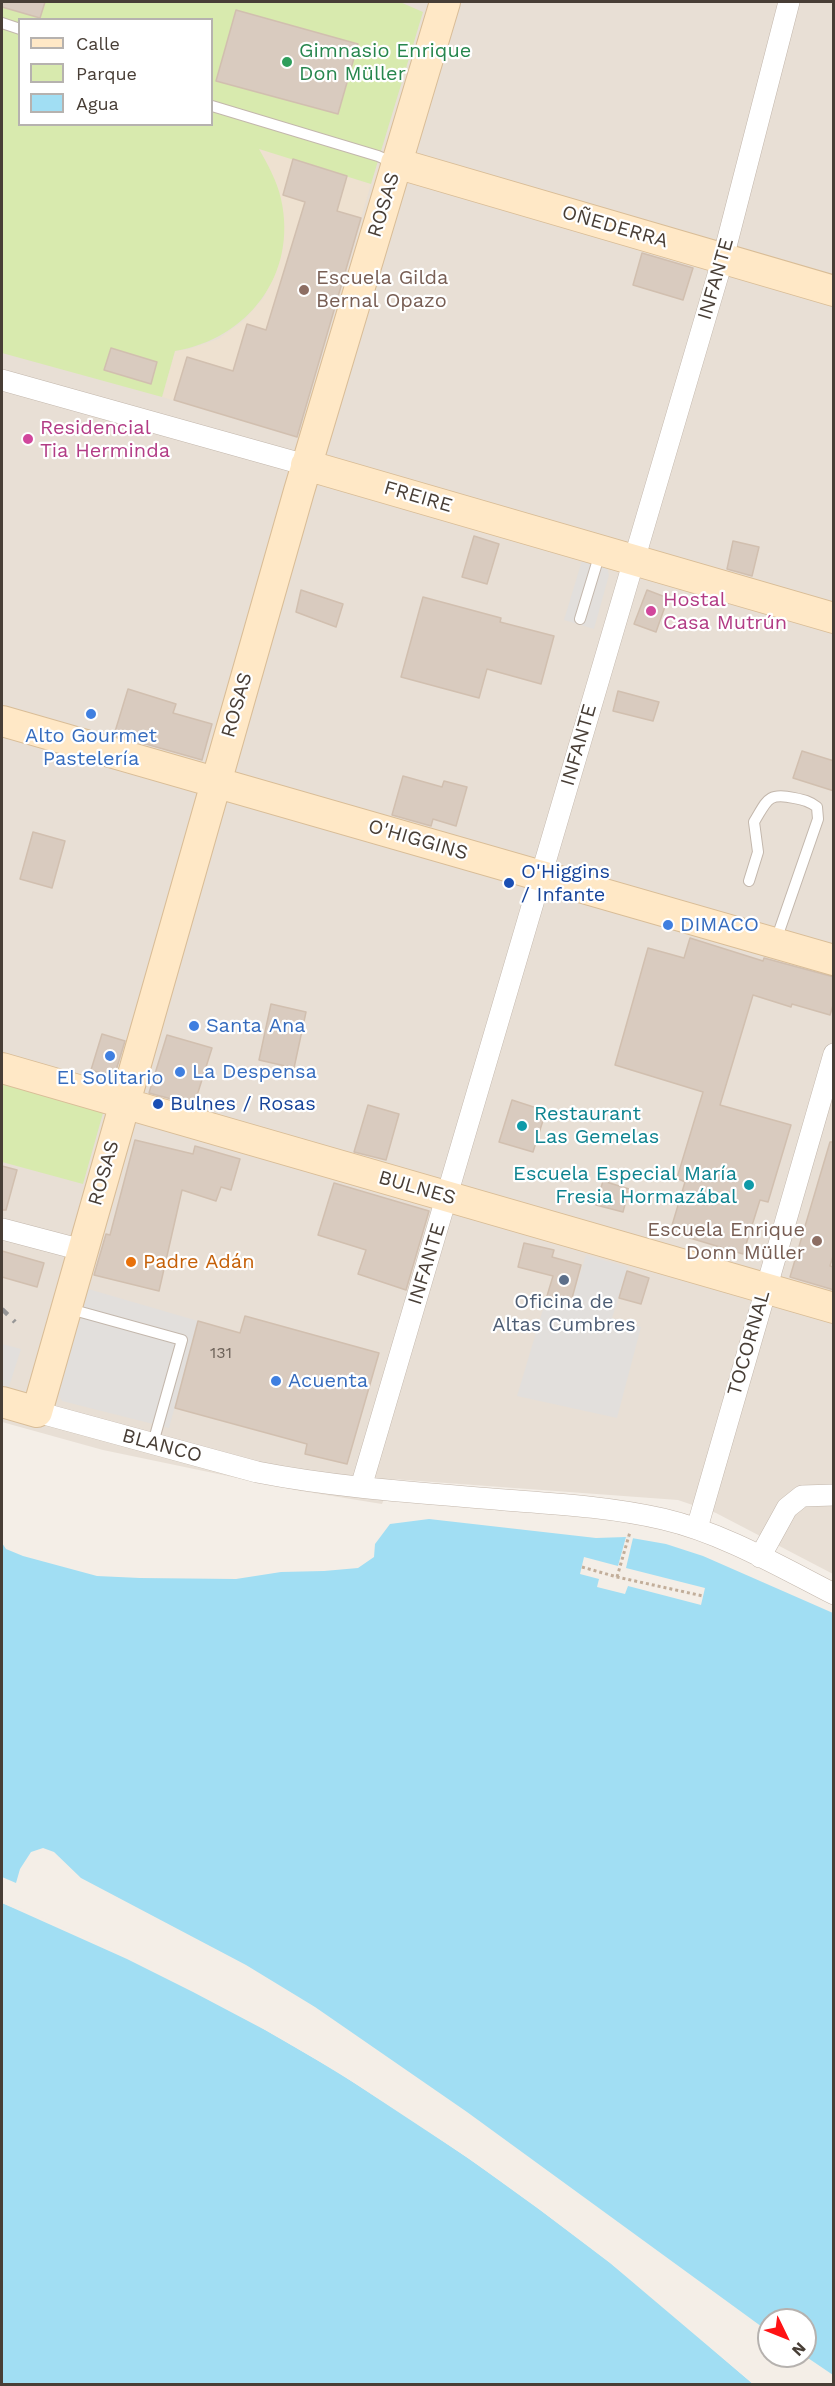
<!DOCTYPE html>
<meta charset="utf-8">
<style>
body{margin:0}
#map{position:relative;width:835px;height:2386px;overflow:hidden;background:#f4eee7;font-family:"Work Sans",sans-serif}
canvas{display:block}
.frame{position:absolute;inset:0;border:3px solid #483e36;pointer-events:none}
.legend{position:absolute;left:18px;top:18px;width:195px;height:108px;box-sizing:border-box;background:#fff;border:2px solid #b6b2af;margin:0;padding:8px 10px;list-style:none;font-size:18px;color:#483e36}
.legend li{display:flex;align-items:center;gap:12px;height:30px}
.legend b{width:30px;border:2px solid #b6b2af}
.north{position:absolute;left:757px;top:2308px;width:60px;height:60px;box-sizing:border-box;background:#fff;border:2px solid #b6b2af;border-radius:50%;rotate:133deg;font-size:16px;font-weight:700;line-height:24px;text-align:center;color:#483e36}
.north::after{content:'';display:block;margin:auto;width:21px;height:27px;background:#ff1315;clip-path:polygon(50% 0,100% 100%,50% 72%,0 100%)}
</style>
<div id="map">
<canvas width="835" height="2386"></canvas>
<div class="frame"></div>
<ul class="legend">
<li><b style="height:8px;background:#ffe8c6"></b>Calle</li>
<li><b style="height:16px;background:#d8eaae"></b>Parque</li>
<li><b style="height:16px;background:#a1def3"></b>Agua</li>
</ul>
<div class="north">N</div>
</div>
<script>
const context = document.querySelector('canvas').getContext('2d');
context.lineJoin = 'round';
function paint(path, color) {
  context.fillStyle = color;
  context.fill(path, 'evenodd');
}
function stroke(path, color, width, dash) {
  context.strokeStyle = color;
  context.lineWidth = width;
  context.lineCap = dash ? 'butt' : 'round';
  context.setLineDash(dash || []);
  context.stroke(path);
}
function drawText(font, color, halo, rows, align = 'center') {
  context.font = font + ' "Work Sans",sans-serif';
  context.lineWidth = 4.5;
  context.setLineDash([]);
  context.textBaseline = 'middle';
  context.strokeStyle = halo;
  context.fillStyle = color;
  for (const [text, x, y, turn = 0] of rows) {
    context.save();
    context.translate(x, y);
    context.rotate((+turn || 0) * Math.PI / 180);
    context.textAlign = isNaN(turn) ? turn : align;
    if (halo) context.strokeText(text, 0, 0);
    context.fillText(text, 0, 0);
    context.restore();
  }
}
paint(new Path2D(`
 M2,2H833V1574L716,1513L678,1500L392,1479L382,1504L295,1490L103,1450L2,1422ZM20,20H212V124H20Z`), '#e8dfd5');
paint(new Path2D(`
 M258,148L371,184L297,437L162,397L175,351L189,349L218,339L243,321L264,297L277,268L284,238L283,211L276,184Z`), '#eee1d0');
paint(new Path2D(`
 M2,2H400L423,12L371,184L259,149C268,165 277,181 281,199C298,274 248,339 175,351L162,397L2,353ZM20,20H212V124H20Z
 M2,1084L103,1113L83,1184L2,1162Z`), '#d8eaae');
paint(new Path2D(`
 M583,557L606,564L609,575L594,629L564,620Z
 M586,1255L628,1267L612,1318L641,1327L617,1418L517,1396L547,1296L571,1302Z
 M85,1288L198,1321L169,1428L62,1401L54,1388Z
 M2,1344L21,1349L5,1399L2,1398Z`), '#e2dfdc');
paint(new Path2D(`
 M429,1519L596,1538L626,1537L666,1544L703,1556L833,1613V2375L805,2356V2320H769V2332L467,2112L315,2007L246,1965L81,1878L54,1852L43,1848L31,1852L20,1869L16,1883L2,1877V1543L6,1549L23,1556L97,1576L140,1578L236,1579L281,1572L324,1571L358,1568L374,1557L375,1544L390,1524Z
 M2,1903C221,1989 422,2117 608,2261C658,2300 705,2343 753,2384H2Z`), '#a1def3');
paint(new Path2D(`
 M626,1537L633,1538L626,1568L705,1588L701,1605L628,1586L625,1594L597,1587L599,1579L580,1574L584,1557L618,1566Z
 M2,1900L128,1956L267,2027L338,2068L470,2156L542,2208L611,2260L673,2311L756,2384H753L610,2263L540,2210L468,2158L336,2071L265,2030L193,1992L127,1959L2,1903Z`), '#f4eee7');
const building = new Path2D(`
 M2,2H45L40,18L2,7Z
 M236,10L358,44L338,114L216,81Z
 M293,159L347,176L337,211L361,218L297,437L174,400L187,357L233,371L247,324L266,330L305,202L283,195Z
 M642,253L693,268L683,300L633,285Z
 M111,348L157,362L151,384L104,370Z
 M474,536L499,544L487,584L462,577Z
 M733,541L759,547L752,576L727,569Z
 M301,590L343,604L336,627L296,612Z
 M647,590L668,598L656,632L634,624Z
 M423,597L501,618L500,622L554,636L541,684L487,669L479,698L401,677Z
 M128,689L176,704L173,713L212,724L202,760L114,735Z
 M618,691L659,702L653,721L613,711Z
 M802,751L834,761V791L793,778Z
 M403,776L442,787L444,781L467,787L456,826L433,819L431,826L392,815Z
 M33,832L65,841L52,888L20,879Z
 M690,938L763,961L764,958L834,977V1002L830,1015L792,1004L791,1007L753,995L720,1105L791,1125L768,1202L760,1200L743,1254L670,1232L685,1182L677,1178L703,1092L615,1065L648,948L684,958Z
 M271,1004L306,1012L294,1068L259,1060Z
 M102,1034L125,1041L114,1077L91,1070Z
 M167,1035L212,1048L194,1105L149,1093Z
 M512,1100L546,1111L533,1152L499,1142Z
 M368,1105L399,1114L386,1160L354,1152Z
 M135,1140L193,1154L195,1146L240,1159L231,1190L221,1187L216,1201L182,1190L159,1291L94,1275L106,1234L110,1235Z
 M830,1142H834V1253L830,1266L834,1267V1290L790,1277Z
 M2,1166L17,1170L6,1210H2Z
 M603,1181L629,1189L623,1212L596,1205Z
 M334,1183L429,1211L406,1290L358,1274L366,1250L318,1235Z
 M524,1243L554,1250L552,1257L581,1265L571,1302L547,1296L553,1276L518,1267Z
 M2,1251L44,1263L37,1287L2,1277Z
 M627,1271L649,1278L641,1304L619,1298Z
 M245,1316L379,1353L347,1464L305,1454L307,1444L175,1408L198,1321L240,1333Z`);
paint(building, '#d9cbbf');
stroke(building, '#d1bfaf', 1.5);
const lane = new Path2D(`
 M2,23L20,29
 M212,106L378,156L394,163
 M580,619L600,553
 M749,881L758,852L754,822C767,801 767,792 794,798C804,800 809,801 817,807L818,819L775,943
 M70,1309L182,1340L153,1443`);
const street = new Path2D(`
 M2,380L306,465
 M2,1229L82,1250
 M37,1412L257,1472C339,1488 422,1493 505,1500C558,1504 611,1507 663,1519C723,1533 779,1566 834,1594
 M361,1487L723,258L789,2
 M697,1528L834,1054
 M760,1557L787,1508L802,1496L834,1495`);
const secondary = new Path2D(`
 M396,163L834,291
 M306,465L834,618
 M2,721L834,960
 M2,1068L834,1308
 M2,1402L37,1412L299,491L445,2`);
stroke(lane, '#c3b7ac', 12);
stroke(street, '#c3b7ac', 22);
stroke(secondary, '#d9bd97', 32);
stroke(new Path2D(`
 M582,1567L617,1577L703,1596
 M617,1577L630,1532`), '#c2ae9a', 3, [3, 3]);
stroke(lane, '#fff', 10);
stroke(street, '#fff', 21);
stroke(secondary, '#ffe8c6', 30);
stroke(new Path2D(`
 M2,1309L15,1322`), '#979797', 4.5, [8, 8]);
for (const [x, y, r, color] of [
 [287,62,6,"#2e9e5b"],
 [304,290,6,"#8d6e63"],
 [28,439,6,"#d1479c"],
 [651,611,6,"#d1479c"],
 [91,714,6,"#3f7fe0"],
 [509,883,6,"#1a4fb4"],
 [668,925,6,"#3f7fe0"],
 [194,1026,6,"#3f7fe0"],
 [110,1056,6,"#3f7fe0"],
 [180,1072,6,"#3f7fe0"],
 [158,1104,6,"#1a4fb4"],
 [522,1126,6,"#0f9aa8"],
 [749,1185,6,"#0f9aa8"],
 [817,1241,6,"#8d6e63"],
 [131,1262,6,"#e8710a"],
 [564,1280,6,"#5c6f8a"],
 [276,1381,6,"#3f7fe0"]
]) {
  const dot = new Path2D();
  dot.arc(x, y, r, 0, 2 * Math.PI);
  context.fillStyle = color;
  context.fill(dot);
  stroke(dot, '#fff', 2);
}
drawText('16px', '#6c6158', null, [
 ["131",221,1353]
]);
drawText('20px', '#27864d', '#fff', [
 ["Gimnasio Enrique",299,51],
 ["Don Müller",299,74]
], 'left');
drawText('20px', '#483e36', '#fff', [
 ["ROSAS",384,205,-73],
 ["OÑEDERRA",615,227,16],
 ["INFANTE",716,279,-74],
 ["FREIRE",418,497,16],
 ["ROSAS",237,705,-74],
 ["INFANTE",579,745,-74],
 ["O'HIGGINS",418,840,16],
 ["ROSAS",104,1173,-74],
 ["BULNES",417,1188,16],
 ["INFANTE",427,1264,-73],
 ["TOCORNAL",749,1343,-74],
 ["BLANCO",162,1446,15]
]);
drawText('20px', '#785e54', '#fff', [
 ["Escuela Gilda",316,278],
 ["Bernal Opazo",316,301],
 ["Escuela Enrique",805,1230,"right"],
 ["Donn Müller",805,1253,"right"]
], 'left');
drawText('20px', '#b23c85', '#fff', [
 ["Residencial",40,428],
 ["Tia Herminda",40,451],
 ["Hostal",663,600],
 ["Casa Mutrún",663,623]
], 'left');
drawText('20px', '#366cbe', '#fff', [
 ["Alto Gourmet",91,736,"center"],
 ["Pastelería",91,759,"center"],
 ["DIMACO",680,925],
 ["Santa Ana",206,1026],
 ["La Despensa",192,1072],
 ["El Solitario",110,1078,"center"],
 ["Acuenta",288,1381]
], 'left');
drawText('20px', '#164399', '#fff', [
 ["O'Higgins",521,872],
 ["/ Infante",521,895],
 ["Bulnes / Rosas",170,1104]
], 'left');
drawText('20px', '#0d838f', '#fff', [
 ["Restaurant",534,1114],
 ["Las Gemelas",534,1137],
 ["Escuela Especial María",737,1174,"right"],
 ["Fresia Hormazábal",737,1197,"right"]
], 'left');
drawText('20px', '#c56008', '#fff', [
 ["Padre Adán",143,1262]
], 'left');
drawText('20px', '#4e5e75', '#fff', [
 ["Oficina de",564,1302],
 ["Altas Cumbres",564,1325]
]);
</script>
